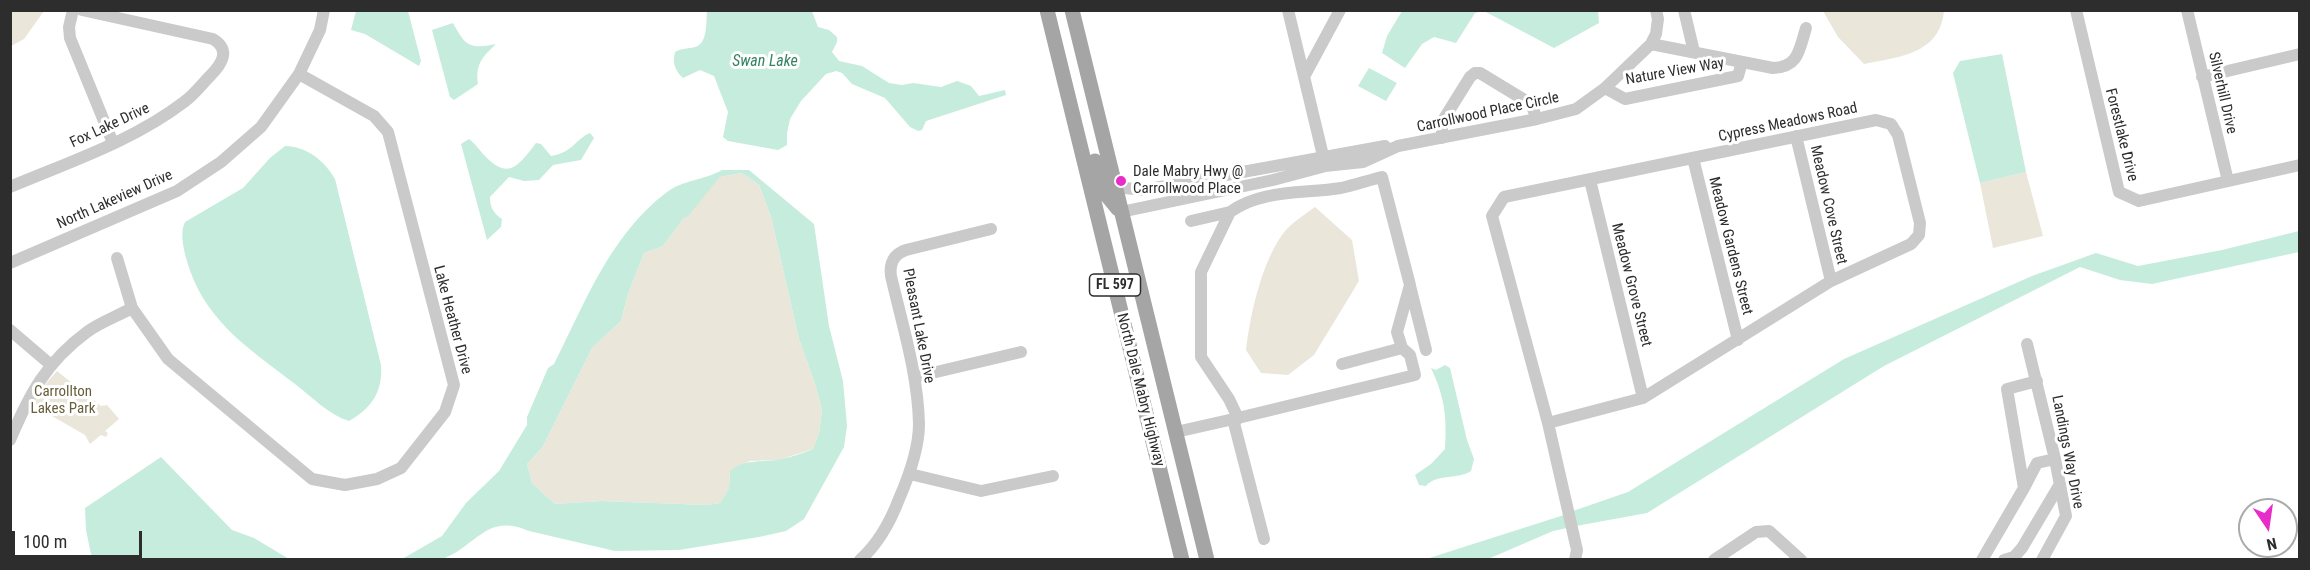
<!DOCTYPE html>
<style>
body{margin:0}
#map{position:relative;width:2310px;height:570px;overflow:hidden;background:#fff;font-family:"Roboto Condensed",sans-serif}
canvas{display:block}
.frame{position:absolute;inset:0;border:12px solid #2d2d2d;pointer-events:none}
.north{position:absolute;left:2238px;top:498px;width:60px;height:60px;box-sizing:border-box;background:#fff;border:2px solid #ababab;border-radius:50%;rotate:167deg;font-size:16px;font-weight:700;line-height:24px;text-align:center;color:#2d2d2d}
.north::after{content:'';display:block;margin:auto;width:21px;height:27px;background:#e82cc9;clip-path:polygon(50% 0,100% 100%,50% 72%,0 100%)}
.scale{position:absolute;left:12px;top:531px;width:130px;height:27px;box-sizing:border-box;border:3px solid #2d2d2d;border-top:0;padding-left:8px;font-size:18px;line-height:21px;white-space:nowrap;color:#2d2d2d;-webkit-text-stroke:4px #fff;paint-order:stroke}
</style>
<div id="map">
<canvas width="2310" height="570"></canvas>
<div class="frame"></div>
<div class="north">N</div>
<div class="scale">100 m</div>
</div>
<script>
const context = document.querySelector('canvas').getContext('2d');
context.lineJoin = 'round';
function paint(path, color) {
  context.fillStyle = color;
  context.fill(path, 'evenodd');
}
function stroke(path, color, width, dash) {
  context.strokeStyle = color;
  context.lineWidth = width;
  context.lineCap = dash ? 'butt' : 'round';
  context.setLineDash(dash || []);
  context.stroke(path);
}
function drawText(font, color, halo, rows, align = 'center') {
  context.font = font + ' "Roboto Condensed",sans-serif';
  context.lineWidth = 6;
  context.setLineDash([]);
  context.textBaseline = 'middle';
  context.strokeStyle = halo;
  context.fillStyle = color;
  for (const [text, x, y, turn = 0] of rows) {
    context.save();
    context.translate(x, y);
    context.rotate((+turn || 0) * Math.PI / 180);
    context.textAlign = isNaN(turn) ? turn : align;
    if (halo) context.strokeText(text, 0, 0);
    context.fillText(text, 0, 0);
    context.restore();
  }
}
paint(new Path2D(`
 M11,10L44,11L24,39L11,46Z
 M1823,11H1944C1940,54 1899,57 1864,64L1838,37Z
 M2026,172L2043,236L1993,248L1980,183Z
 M742,173L759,185L771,217L799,339L815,384L822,410L819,433L813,449L779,460L750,461L730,471L729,488L720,503L706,505L602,501L555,504L532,483L527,464L542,448L592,348L621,321L628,294L644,253L663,246L684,218L720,177Z
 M1315,207L1352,240L1359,281L1314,355L1288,375L1261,373L1246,350C1250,315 1264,248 1292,224C1299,218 1307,213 1315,207Z
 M57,371L101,406L107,405L119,419L105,431L108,433L106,437L101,435L90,444L85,435L33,405L43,387Z`), '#ebe6da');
paint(new Path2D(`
 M356,11H408L421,61L419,66L365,34L351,30Z
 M707,11H812L818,27L829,30L837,37V42L832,52L839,61L862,66L889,83L902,85L913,83L941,87L957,81L971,86L979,96L1005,90L1006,95L926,121L922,130L918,131L910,127L885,98L852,84L842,73L836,71L826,74L801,101L790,119L787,133V145L778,150L728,141L723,137L728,112L714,76L700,70L683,78C675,71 672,62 675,52C682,48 687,49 695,47C708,44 706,21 707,11Z
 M1402,11H1598L1599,23L1554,48L1484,11L1475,13L1456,43L1434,37L1422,44L1405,68L1382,53L1387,36Z
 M453,23C466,47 470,49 496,44C482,57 475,65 478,84L454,100L450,97L432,30Z
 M2002,54L2026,172L1980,183L1953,73L1960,61Z
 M1369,68L1397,83L1386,101L1358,86Z
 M590,133L594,138L581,160L553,165L539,180L524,181L509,177L490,197C490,207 493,213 502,219L501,227L487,240L461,144L469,139C476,144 479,150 485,156C509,181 519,165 536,143L541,144L551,156C574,152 574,140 590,133Z
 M285,146C306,146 325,161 335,179L381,365C383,391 372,408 349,421C329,415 312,397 295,384C247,347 203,320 186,258C183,247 180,231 185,222L243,188L270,158Z
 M722,170H749L814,224L829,326L843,381L847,426L844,447L804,519L786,531L759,537L679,550L615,551L529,531C487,513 478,544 445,558C433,563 414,560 402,559L442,536L466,503L499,471L527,425V417L548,368L554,364C585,303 610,235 667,192C683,180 705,180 722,170ZM742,173L759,185L771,217L799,339L815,384L822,410L819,433L813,449C803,453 792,457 781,459C763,463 745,458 730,471L729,488L720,503L706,505L602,501L555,504L532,483L527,464L542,448L592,348L621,321L628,294L644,253L663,246L684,218L688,216L720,177Z
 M2299,231V252L2152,284L2120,280L2080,267L1884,366L1647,513L1576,526L1573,511L1628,492L1844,359L2032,276L2096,253L2138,266L2222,250Z
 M1445,365L1450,368L1467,440L1474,459L1471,471C1458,480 1437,473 1426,486L1419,485L1415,475L1431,464L1445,449C1447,417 1445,398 1431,368L1436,370Z
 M161,457L232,530L254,538L289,559H92L86,530L85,508Z
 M1564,515L1567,528L1553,531L1488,559L1423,560Z`), '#c6ecdd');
stroke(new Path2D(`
 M73,10L69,27L70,38L113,143
 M1288,10L1325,164
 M1684,10L1694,52
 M2076,10L2119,192L2139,201L2300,165
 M2187,10L2228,181
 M1651,44L1773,68C1799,67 1799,50 1806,28
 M1305,75L1340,10
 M2202,77L2300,54
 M1605,88L1625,99L1738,76L1742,62
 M1796,136L1831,281
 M1442,138V122L1470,77L1475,73H1480L1531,104L1537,119
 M1693,158L1738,340
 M1325,166L1363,162L1398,146L1537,119L1576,109L1605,88L1651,44L1656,34L1658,19L1656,10
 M1590,180L1643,398
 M10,187C69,162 133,141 184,102C194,95 202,84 210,76C222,64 231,50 213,39L82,10
 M1115,187L1144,190L1385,146
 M1121,212L1273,180L1333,164
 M1230,212C1261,189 1304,194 1341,188C1355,185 1369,180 1382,177L1410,285L1397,332L1402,348L1342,364
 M117,258L132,308L168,359L312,479L345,485L377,479L401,468L445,412L454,385L388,132L374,116L299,74
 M10,263L177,191L221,162L261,127L299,74L320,30L324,10
 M1410,286L1426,350
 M10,330L51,365
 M2027,344L2055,459L2066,516L2042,560
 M915,377L1021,352
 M1548,423L1643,398L1831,281L1911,244L1919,235L1920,223L1898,135L1891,124L1876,120L1504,197L1492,216L1548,423L1577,550L1575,560
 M1176,432L1238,418L1229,399L1201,357V272L1230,212L1191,221
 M10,440C29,395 46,362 87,332C100,322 118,316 132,308
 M910,474L981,491L1053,476
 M2024,488L2037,463L2055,459
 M1264,539L1234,423L1238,418L1415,375L1410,355L1402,348
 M860,560C878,544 891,520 899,499C909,476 919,449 919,424C918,374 902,324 891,276C889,263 894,254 906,250L991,229
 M1714,560L1756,532L1769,531L1801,560
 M1982,560L2024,488L2007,389L2037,381
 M2004,560L2014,557L2022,548L2060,484`), '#cacaca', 12);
stroke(new Path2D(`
 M1047,10L1182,560
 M1072,10L1207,560
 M1095,161L1104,192L1118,209`), '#a5a5a5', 15);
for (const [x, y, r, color] of [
 [1121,181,6,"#e82cc9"]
]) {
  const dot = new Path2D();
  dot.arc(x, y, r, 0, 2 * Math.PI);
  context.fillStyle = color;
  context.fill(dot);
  stroke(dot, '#fff', 2);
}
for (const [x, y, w] of [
 [1115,285,51]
]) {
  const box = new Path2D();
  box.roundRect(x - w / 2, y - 11, w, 22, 4.5);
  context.fillStyle = '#fff';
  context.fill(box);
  stroke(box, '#2d2d2d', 1.5);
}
drawText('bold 14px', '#2d2d2d', null, [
 ["FL 597",1115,285]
]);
drawText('15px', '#2d2d2d', '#fff', [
 ["Nature View Way",1675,72,-10],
 ["Silverhill Drive",2222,93,77],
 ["Carrollwood Place Circle",1488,113,-12],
 ["Cypress Meadows Road",1788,123,-12],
 ["Fox Lake Drive",110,126,-25],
 ["Forestlake Drive",2121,135,76],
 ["North Lakeview Drive",115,200,-24],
 ["Meadow Cove Street",1828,205,77],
 ["Meadow Gardens Street",1730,246,76],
 ["Meadow Grove Street",1631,285,76],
 ["Lake Heather Drive",452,320,75],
 ["Pleasant Lake Drive",918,326,79],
 ["North Dale Mabry Highway",1140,390,76],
 ["Landings Way Drive",2067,452,79]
]);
drawText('15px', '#2d2d2d', '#fff', [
 ["Dale Mabry Hwy @",1133,172],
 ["Carrollwood Place",1133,189]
], 'left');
drawText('15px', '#695e3a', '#fff', [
 ["Carrollton",63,392],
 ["Lakes Park",63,409]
]);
drawText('italic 16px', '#368366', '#fff', [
 ["Swan Lake",765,62]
]);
</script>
